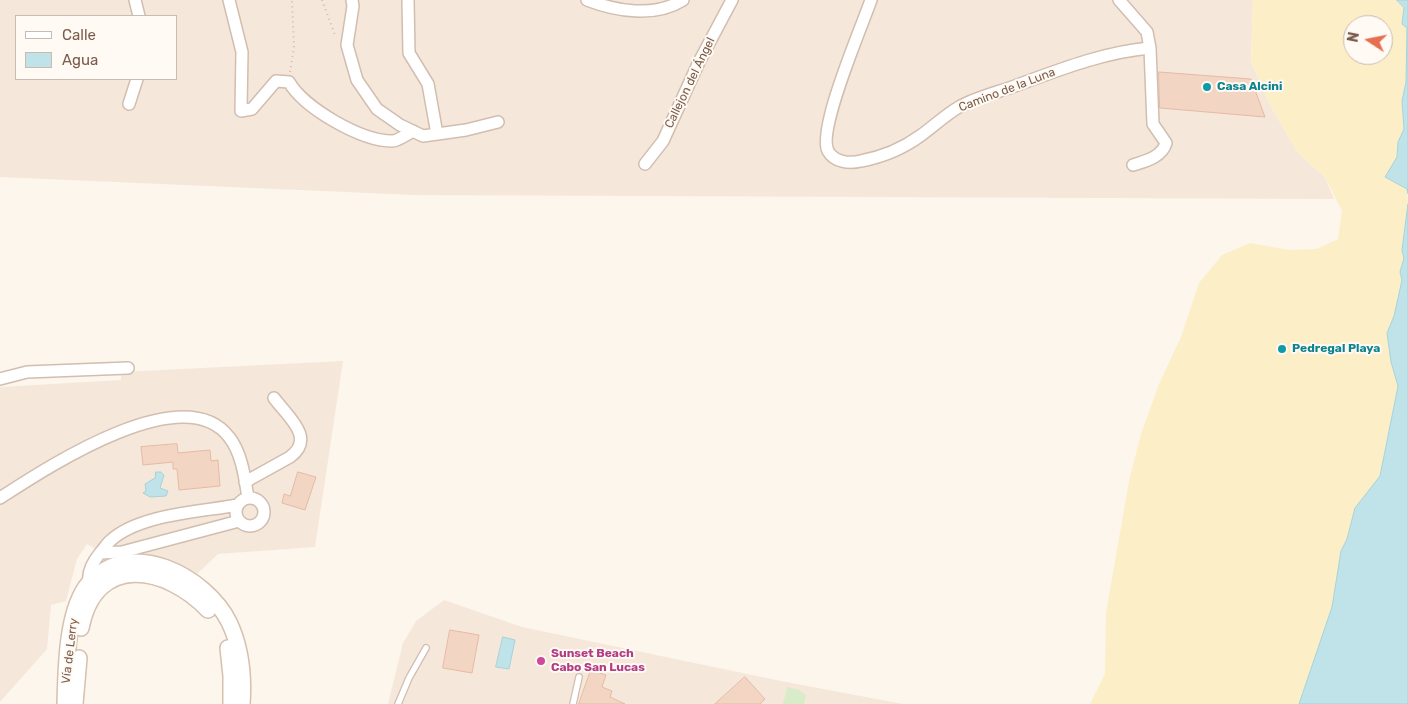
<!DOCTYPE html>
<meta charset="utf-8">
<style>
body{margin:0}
#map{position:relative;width:1408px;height:704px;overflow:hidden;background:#fdf6ec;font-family:Rubik,sans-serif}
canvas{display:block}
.legend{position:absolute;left:15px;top:15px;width:162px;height:65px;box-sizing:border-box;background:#fffaf3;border:1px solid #cabbb1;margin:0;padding:6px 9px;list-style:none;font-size:15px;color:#7a5c4d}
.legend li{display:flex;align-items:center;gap:10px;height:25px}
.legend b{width:25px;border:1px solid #cabbb1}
.north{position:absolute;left:1343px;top:15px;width:50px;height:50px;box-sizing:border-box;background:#fffaf3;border:1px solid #cabbb1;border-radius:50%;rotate:281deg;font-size:14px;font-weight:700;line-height:20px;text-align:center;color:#7a5c4d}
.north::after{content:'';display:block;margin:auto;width:18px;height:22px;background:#e76f51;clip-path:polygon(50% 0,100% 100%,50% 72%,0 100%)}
</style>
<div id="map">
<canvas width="1408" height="704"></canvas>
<ul class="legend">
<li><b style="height:6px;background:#fff"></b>Calle</li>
<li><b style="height:14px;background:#bfe3e8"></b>Agua</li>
</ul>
<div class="north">N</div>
</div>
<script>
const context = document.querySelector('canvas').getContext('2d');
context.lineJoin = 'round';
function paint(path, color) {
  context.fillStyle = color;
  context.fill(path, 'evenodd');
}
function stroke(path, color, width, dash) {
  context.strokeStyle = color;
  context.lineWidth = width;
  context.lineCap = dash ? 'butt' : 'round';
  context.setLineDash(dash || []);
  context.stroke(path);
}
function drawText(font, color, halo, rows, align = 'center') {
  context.font = font + ' Rubik,sans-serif';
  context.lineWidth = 4;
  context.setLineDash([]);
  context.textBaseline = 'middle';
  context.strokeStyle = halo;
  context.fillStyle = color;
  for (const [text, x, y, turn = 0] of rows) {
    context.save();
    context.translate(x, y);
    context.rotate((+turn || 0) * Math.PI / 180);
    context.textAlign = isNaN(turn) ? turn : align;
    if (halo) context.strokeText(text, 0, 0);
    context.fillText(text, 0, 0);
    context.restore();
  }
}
paint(new Path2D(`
 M0,0H1253L1251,61L1269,103L1298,153L1325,177L1334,199L414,195L0,177ZM16,16H176V79H16Z
 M343,361L315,547L218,554L195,576L116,561L87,544L77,559L66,601L51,605L47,649L0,702V387L121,380V372Z
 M444,600L522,627L781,681L903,704H388L403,643L416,621Z`), '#f5e8da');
paint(new Path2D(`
 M787,687L799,690L806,695L804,704H783Z`), '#d8ecc9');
paint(new Path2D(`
 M1253,0H1397L1404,8L1402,24L1407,28L1406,82L1402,101L1404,130L1398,142L1397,157L1386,177L1407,189L1408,204L1402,251L1404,258L1400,272L1402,280L1394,316L1387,333L1391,362L1398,386L1380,476L1355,508L1347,539L1341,551L1332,607L1299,704H1090L1105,674L1106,613L1129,481L1141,434L1159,384L1181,337L1199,283L1222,255L1250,243L1290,250L1316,249L1338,239L1342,211L1325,177L1298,153L1269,103L1251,61ZM1353,25H1383V55H1353Z`), '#fcefc7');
const water = new Path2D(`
 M1397,0H1408V194L1407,189L1385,177L1397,157L1398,142L1404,129L1402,101L1406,82L1407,28L1402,24L1404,8Z
 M1408,204V704H1299L1332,607L1341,551L1347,539L1355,508L1380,476L1398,386L1391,362L1387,333L1394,316L1402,280L1400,272L1404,258L1402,251Z
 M156,472H161L164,475L160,488L168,491L166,496L150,497L143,493L146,491L145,484L155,478Z
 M503,637L515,640L509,669L496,667Z`);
paint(water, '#bfe3e8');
stroke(water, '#a5d3da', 1);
const building = new Path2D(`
 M1159,72L1251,79L1265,117L1160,108Z
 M177,444L178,453L210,450L211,461L218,460L220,486L179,490L177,469H173V462L143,465L141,447Z
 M298,472L316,477L305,510L282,503L284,494L290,496Z
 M450,630L479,635L472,673L443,668Z
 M591,670L606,675L602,687L612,691L610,697L625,704H579Z
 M745,677L765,699L760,704H715Z`);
paint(building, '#f3d5c3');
stroke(building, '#e6bba3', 1);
const lane = new Path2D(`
 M398,704L409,678L426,648
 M573,704L579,677`);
const street = new Path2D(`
 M135,0L139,16
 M229,0L242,52L241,111L252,109L276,81L289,82C304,108 361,141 392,141C398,141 407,134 413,131
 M352,0L353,6L347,45L357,80L377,109L400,125L423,136L466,130L498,122
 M408,0L409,53L428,84L437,134
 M587,0C616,11 654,18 683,0
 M871,0C862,26 817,130 828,151C834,162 849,164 861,161C882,157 902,149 920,136C933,127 945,115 959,107C975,98 995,93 1012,87C1056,71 1103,52 1150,48
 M1119,0L1147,32L1150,48L1153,124L1166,143C1162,157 1146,161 1133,165
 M129,104L137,79
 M645,164L663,141L699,62L732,0
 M0,379L27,372L128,368
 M245,482L290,457C316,438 288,417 274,398
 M236 512a14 14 0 1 1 28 0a14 14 0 1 1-28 0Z
 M0,498C45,469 183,377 229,437C242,453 245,479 248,498
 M100,553L122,552L239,521
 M92,588C84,576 92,563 100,553C103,550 106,545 110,541C139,514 200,512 238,505`);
const secondary = new Path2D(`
 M81,628C96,553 166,566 208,610
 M228,648L231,676V704
 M65,704C66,670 66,609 89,583C130,536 206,576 229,622C241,647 244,676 242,704
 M75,704L79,658`);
stroke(lane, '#d1beb0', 8);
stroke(street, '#d1beb0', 14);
stroke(secondary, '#d6c0b0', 18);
stroke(new Path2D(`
 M322,0L335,35
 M290,72L294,48L292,0`), '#d9b8a5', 2, [1, 4]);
stroke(lane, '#fff', 5.5);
stroke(street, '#fff', 11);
stroke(secondary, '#fff', 15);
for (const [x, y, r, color] of [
 [1207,87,5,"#0f9aa8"],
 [1282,349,5,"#0f9aa8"],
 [541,661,5,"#d1479c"]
]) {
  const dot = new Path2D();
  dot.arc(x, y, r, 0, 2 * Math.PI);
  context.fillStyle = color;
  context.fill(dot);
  stroke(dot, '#fffaf3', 2);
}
drawText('12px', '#7a5c4d', '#fffaf3', [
 ["Callejon del Ángel",690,83,-64],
 ["Camino de la Luna",1007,90,-21],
 ["Vía de Lerry",70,651,-83]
]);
drawText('bold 12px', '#0d838f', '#fffaf3', [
 ["Casa Alcini",1217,87],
 ["Pedregal Playa",1292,349]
], 'left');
drawText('bold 12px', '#b23c85', '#fffaf3', [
 ["Sunset Beach",551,654],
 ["Cabo San Lucas",551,668]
], 'left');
</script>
